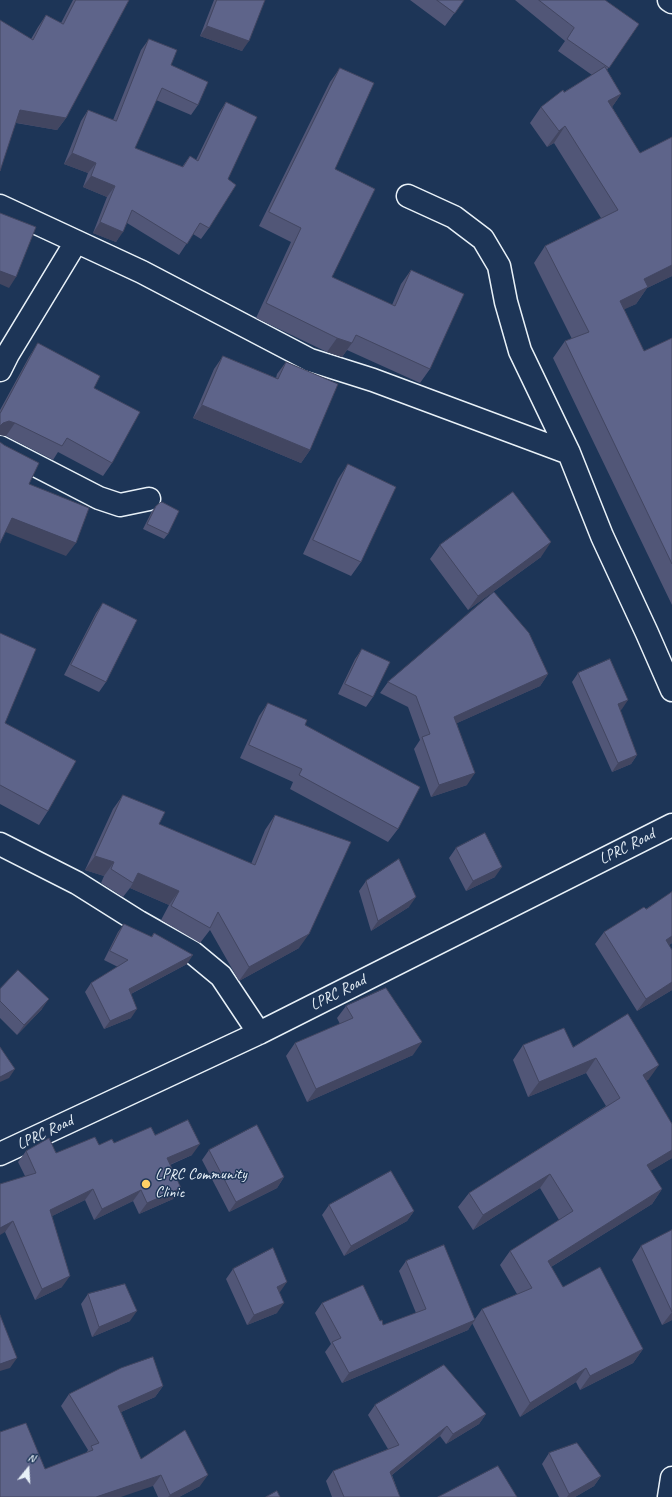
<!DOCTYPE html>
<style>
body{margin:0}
#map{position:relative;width:672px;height:1497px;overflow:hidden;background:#1d3557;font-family:Caveat,sans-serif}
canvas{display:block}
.north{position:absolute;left:8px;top:1449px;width:40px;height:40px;-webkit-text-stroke:3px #1d3557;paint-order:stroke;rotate:18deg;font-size:11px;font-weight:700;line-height:16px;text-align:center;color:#e8f1f8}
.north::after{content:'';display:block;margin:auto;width:14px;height:18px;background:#e8f1f8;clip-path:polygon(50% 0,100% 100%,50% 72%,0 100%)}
</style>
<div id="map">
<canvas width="672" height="1497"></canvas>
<div class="north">N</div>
</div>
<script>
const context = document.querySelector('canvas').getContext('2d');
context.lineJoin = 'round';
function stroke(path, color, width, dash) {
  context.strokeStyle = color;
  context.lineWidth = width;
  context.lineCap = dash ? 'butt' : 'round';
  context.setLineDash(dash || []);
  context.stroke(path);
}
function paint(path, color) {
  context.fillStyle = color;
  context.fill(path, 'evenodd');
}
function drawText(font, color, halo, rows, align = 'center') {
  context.font = font + ' Caveat,sans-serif';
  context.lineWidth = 3;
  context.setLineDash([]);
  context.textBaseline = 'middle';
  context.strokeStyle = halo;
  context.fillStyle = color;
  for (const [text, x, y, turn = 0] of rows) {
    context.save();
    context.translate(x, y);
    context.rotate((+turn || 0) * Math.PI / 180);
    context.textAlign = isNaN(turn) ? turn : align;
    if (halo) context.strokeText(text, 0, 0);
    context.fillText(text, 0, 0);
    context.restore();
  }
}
const minor = new Path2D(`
 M669,0L672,2
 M408,196L454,217L483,239L499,266L506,302L520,351L569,453L602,536L647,633L672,690
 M0,206L142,272L310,360L373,380L569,453
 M0,370L8,354L76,242
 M0,447L99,498L120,505L149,499
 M0,844L77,883L139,922L192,952L221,976L259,1033
 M0,1154L259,1033L672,825
 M669,1497L672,1478`);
stroke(minor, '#e8f1f8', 25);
stroke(minor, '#1d3557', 22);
paint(new Path2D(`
 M73,0H129L66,118L57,130L16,123L31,39L38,27L46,15L61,23Z
 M214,0H265L242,51L200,36Z
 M410,0H464L445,26Z
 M515,0H605L639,24L607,70L621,94L612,107L640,153L672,137V276L647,288L636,304L624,309L644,351L672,338V605L553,358L565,341L572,339L534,263L545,246L601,218L554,143L547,147L530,123L541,107L592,75L558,51L565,41Z
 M149,39L171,65L198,105L191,115L156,100L135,148L182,167L190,156L196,160L219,113L226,102L228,179L209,228L201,239L193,234L179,255L127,223L116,242L93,233L107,197L83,187L88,173L64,164L81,121L88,110L113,120L141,50Z
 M340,68L335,169L332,277L392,305L401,284L411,270L430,369L420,383L347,350L342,357L327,352L256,318L291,242L259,226L330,82Z
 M38,343L94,388L112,463L103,476L58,452L53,460L6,436L0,435V410L29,357Z
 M223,356L276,378L277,374L286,362L310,450L301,463L193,418L214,369Z
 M348,464L361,562L351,576L303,554L338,479Z
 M156,506L168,534L164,539L143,529L152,511Z
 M440,545L541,557L468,610L430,559Z
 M103,603L106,682L99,692L64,675L96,613Z
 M0,633L5,723L48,811L39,825L0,804Z
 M362,649L373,697L366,707L338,694L355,659Z
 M578,673L622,709L620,710L637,755L631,764L612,772L572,682Z
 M548,674L540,686L457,723L467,785L431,797L414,749L420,740L408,707L380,693L388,682Z
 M268,703L398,829L388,842L290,789L293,782L240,758L259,716Z
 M123,795L159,824L251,864L265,830L275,815L299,948L239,981L210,930L200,943L161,920L169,905L130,888L123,897L101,883L104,876L85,870L113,809Z
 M456,848L495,877L466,891L449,858Z
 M366,881L409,907L371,931L359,891Z
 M672,892V943L669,945L672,990L637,1011L595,944L604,932L646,909Z
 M124,924L151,937L154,933L187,964L131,994V1018L104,1029L85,992L91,983L118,967L104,960L118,932Z
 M0,989L42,1009L17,1035L0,1018Z
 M346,1006L413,1055L307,1102L286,1056L295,1043L340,1024L337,1018Z
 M523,1045L573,1047L649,1079L646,1081L672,1124V1158L650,1171L662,1189L652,1204L551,1267L563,1287L643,1349L633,1363L580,1390L576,1382L520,1417L472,1323L468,1330L342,1383L325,1352L331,1344L315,1313L322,1303L380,1321L383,1325L416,1313L399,1271L406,1261L475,1319L482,1309L517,1294L500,1265L510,1251L559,1220L540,1188L473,1230L458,1207L469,1193L606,1106L586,1073L528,1097L513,1060Z
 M155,1135L192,1155L170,1165L181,1188L173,1199L139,1214L133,1201L94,1220L85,1200L52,1216L62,1287L35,1300L5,1232L25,1176L18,1162L26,1151L56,1153L99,1145L114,1143Z
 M209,1150L284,1177L277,1188L229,1212L202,1160Z
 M329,1205L414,1211L407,1221L344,1256L322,1215Z
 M672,1230V1320L662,1325L632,1260L641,1246Z
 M233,1269L280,1292H279L277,1313L247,1325L226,1279Z
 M88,1294L130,1321L92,1337L81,1304Z
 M163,1386L155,1397L121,1412L141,1459L200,1486L179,1497H158L153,1486L45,1469L86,1453L88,1450L61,1406L69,1394Z
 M375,1405L486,1414L479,1424L446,1444L440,1436L392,1475L400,1497H332L326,1481L333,1471L388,1449L368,1415Z
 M549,1453L601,1476L594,1486L575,1497H559L542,1464Z`), '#515677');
paint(new Path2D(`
 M207,26L249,41L242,51L200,36Z
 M621,94L610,110L608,101Z
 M20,110L66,118L57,130L12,122Z
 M565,126L554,143L547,147L559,131Z
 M72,153L96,163L88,173L64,164Z
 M91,176L115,186L107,197L83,187Z
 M100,222L123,232L116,242L93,233Z
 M672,265V276L647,288L636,304L608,317L620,301L644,279Z
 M0,271L16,277L9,288L0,284Z
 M337,338L352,343L342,357L327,352Z
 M202,405L310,450L301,463L193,418Z
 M9,421L15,423L6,436L0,435V426L3,423Z
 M12,518L76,543L66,556L3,531Z
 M551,542L541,557L468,610L478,596Z
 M548,674L540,686L446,728L454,717Z
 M628,700L622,709L612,713L618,704Z
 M637,755L631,764L612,772L618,763Z
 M475,773L467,785L431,797L439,785Z
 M95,856L114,862L104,876L85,870Z
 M502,867L495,877L466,891L473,881Z
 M138,873L179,891L169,905L130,888L133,883Z
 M416,897L409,907L371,931L378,921Z
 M309,934L299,948L239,981L249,967Z
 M672,936V943L657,953L666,940Z
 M193,955L187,964L123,998L129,989Z
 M672,982V990L637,1011L646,999Z
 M49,999L42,1009L17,1035L24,1025Z
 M137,1009L131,1018L104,1029L110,1021Z
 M422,1042L413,1055L307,1102L316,1089Z
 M596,1058L586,1073L528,1097L539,1082Z
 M659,1065L649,1079L632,1089L643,1075Z
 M15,1069L9,1078L0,1082V1077Z
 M200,1144L192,1155L159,1169L167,1158Z
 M672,1150V1158L637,1179L647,1165Z
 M550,1174L540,1188L473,1230L483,1215Z
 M284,1177L277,1188L229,1212L236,1202Z
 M181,1188L173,1199L139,1214L147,1203Z
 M93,1189L85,1200L42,1221L50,1210Z
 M662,1189L652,1204L538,1275L548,1261Z
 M141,1190L133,1201L94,1220L102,1209Z
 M414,1211L407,1221L344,1256L351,1246Z
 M13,1221L5,1232L0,1235V1228Z
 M70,1276L62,1287L35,1300L42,1289Z
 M287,1282L280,1292L270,1297L277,1287Z
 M284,1303L277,1313L247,1325L254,1315Z
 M137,1311L130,1321L92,1337L99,1327Z
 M672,1311V1320L662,1325L672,1312Z
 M475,1320L468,1330L342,1383L349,1373Z
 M643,1349L633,1363L580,1390L590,1376Z
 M17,1358L10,1368L0,1371V1364Z
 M586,1368L576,1382L520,1417L530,1403Z
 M163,1386L155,1397L110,1417L118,1406Z
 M486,1414L479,1424L446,1444L453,1434Z
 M447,1426L440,1436L383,1482L390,1472Z
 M161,1475L153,1486L121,1497H96Z
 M208,1475L200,1486L179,1497H168L170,1495Z
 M601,1476L594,1486L575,1497H567L569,1494Z`), '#424661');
const building = new Path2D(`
 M76,0H129L66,118L20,110L0,171V20L33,40L46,15L63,24Z
 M217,0H265L249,41L207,26Z
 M437,0H464L455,13Z
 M539,0H605L639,24L609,68L567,39L574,28Z
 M149,39L177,50L171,65L208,82L198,105L162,88L135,148L183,167L190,156L198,161L226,102L257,117L228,179L236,185L209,228L200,223L187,244L132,210L123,232L100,222L115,186L91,176L96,163L72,153L88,110L116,121Z
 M605,67L621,94L608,101L640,153L672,137V265L644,279L648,287L620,301L644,351L672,338V564L565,341L589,332L545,246L618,210L565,126L559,131L541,107L563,90L564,92Z
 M340,68L374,83L335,169L375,189L332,277L395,306L411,270L464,294L430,369L356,335L352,343L337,338L266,303L301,228L269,212Z
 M0,213L36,227L16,277L0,271Z
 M38,343L100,376L94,388L140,412L112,463L67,438L62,446L15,423L9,421L3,423L0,426V414Z
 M223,356L278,379L286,362L338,384L310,450L202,405Z
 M0,442L4,445L39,463L29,484L89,508L76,543L12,518L0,543Z
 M348,464L396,487L361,562L313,540Z
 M513,492L551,542L478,596L440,545Z
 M162,502L179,511L168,534L147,524L156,506Z
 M494,592L529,633L548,674L454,717L475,773L439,785L422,737L430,734L416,696L388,682Z
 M103,603L137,620L106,682L71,665Z
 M0,633L36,649L5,723L76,761L48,811L0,785Z
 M362,649L390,662L373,697L345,684Z
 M610,659L628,700L618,704L637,755L618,763L578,673Z
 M268,703L307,720L305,725L420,787L398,829L299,775L302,769L249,745Z
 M123,795L165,812L159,824L255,865L275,815L351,842L309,934L249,967L218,912L210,928L171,906L179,891L138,873L133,883L111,869L114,862L95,856Z
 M485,833L502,867L473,881L456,848Z
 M399,859L416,897L378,921L366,881Z
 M672,892V936L666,940L672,950V982L646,999L604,932L644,907L646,909Z
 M124,924L152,937L154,933L193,955L129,989L137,1009L110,1021L91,983L128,960L110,951Z
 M18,970L49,999L24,1025L0,1001V989Z
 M386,988L422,1042L316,1089L295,1043L353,1018L346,1006Z
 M628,1014L659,1065L643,1075L672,1124V1150L647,1165L662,1189L548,1261L563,1287L600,1267L643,1349L590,1376L586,1368L530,1403L482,1309L532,1288L510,1251L573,1211L550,1174L483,1215L469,1193L620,1098L596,1058L539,1082L523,1045L564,1028L573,1047Z
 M0,1047L15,1069L0,1077Z
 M188,1120L200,1144L167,1158L181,1188L147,1203L141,1190L102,1209L93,1189L50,1210L70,1276L42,1289L13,1221L0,1228V1184L36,1173L26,1151L49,1138L56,1153L95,1137L99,1145L112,1139L114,1143L151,1127L155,1135Z
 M257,1125L284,1177L236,1202L209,1150Z
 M391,1171L414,1211L351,1246L329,1205Z
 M672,1230V1312L641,1246Z
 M444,1245L475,1320L349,1373L332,1342L341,1338L322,1303L363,1285L380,1321L382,1320L383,1325L426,1309L406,1261Z
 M273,1248L287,1282L277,1287L284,1303L254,1315L233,1269Z
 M125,1284L137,1311L99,1327L88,1294Z
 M0,1315L17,1358L0,1364Z
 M153,1357L163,1386L118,1406L141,1459L185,1430L208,1475L170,1495L161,1475L96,1497H0V1432L26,1423L45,1469L93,1450L91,1446L99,1443L69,1394L121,1368Z
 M444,1365L486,1414L453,1434L447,1426L390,1472L400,1497H344L333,1471L399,1445L375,1405Z
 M577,1443L601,1476L569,1494L549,1453Z
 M498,1466L517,1497H438Z
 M277,1491L280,1497H266Z`);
paint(building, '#5e648a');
stroke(building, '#424661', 1);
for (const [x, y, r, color] of [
 [146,1184,5,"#ffd166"]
]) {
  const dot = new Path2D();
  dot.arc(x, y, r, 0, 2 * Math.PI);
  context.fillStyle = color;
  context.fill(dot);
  stroke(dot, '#1d3557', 1.5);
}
drawText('16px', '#e8f1f8', '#1d3557', [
 ["LPRC Road",627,847,-27],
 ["LPRC Road",338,993,-27],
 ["LPRC Road",45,1133,-25]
]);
drawText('16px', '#e8f1f8', '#1d3557', [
 ["LPRC Community",155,1175],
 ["Clinic",155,1193]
], 'left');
</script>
